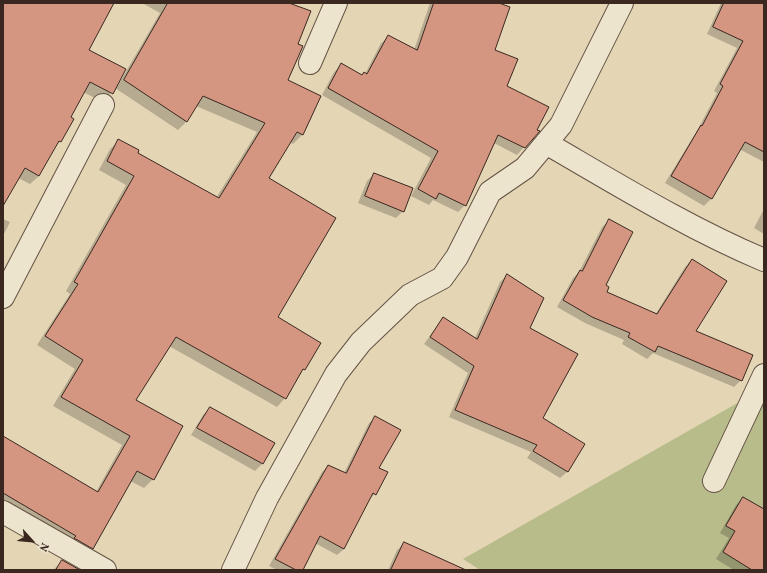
<!DOCTYPE html>
<style>
body{margin:0}
#map{position:relative;width:767px;height:573px;overflow:hidden;background:#e4d5b4;font-family:Vollkorn,serif}
canvas{display:block}
.frame{position:absolute;inset:0;border:4px solid #3a2820;pointer-events:none}
.north{position:absolute;left:12px;top:521px;width:40px;height:40px;-webkit-text-stroke:3px #ede4ce;paint-order:stroke;rotate:117deg;font-size:11px;font-weight:700;line-height:16px;text-align:center;color:#3a2820}
.north::after{content:'';display:block;margin:auto;width:14px;height:18px;background:#3a2820;clip-path:polygon(50% 0,100% 100%,50% 72%,0 100%)}
</style>
<div id="map">
<canvas width="767" height="573"></canvas>
<div class="frame"></div>
<div class="north">N</div>
</div>
<script>
const context = document.querySelector('canvas').getContext('2d');
context.lineJoin = 'round';
function paint(path, color) {
  context.fillStyle = color;
  context.fill(path, 'evenodd');
}
function stroke(path, color, width, dash) {
  context.strokeStyle = color;
  context.lineWidth = width;
  context.lineCap = dash ? 'butt' : 'round';
  context.setLineDash(dash || []);
  context.stroke(path);
}
paint(new Path2D(`
 M764,384V570H480L463,559L755,393Z`), '#b8bc8a');
paint(new Path2D(`
 M3,3H113L88,50L117,87L160,13L142,3H287L296,44L286,81L320,96L302,135L293,144L290,142L268,179L276,318L320,343L285,398L277,407L169,346L135,400L182,427L153,479L144,488L130,481L92,548L83,557L3,507V437L96,492L122,445L53,406L75,369L37,345L70,294L66,291L126,185L99,170L110,149L119,141L136,153L216,198L257,132L196,106L187,121L178,130L115,88L103,102L83,92L70,117L60,141L55,146L39,176L30,184L18,178L3,204Z
 M430,3H496L494,50L506,87L538,131L517,155L494,143L465,205L458,212L433,200L429,205L411,196L431,158L322,95L334,72L341,65L362,76L365,74L381,43L388,37L414,50Z
 M721,3H764V162L739,149L711,199L704,206L665,183L698,129L717,93L714,91L737,48L707,34Z
 M374,174L403,211L396,218L358,203L367,181Z
 M764,209V234L754,228Z
 M3,219L10,222L3,236Z
 M609,221L605,292L655,315L685,267L692,260L695,331L741,380L734,387L653,353L647,359L622,344L624,340L585,323L557,307L573,278L579,272L602,227Z
 M507,275L542,419L584,445L567,472L560,478L527,458L531,452L449,417L468,373L424,344L443,318L475,338L500,282Z
 M210,408L273,443L262,464L255,471L191,435L203,415Z
 M376,417L378,468L375,494L368,500L344,549L337,555L315,543L301,570H277L269,566L322,472L328,466L344,473L369,423Z
 M743,498L764,510V570H734L716,559L729,538L720,533L736,505Z
 M404,543L435,570H388L397,550Z
 M62,561L79,570H53Z`), '#0003');
const building = new Path2D(`
 M3,3H114L89,50L126,69L113,94L90,82L71,117L74,119L61,142L59,141L39,176L25,168L3,206Z
 M168,3H289L311,11L298,44L303,46L288,80L321,96L303,135L297,132L269,178L336,218L278,317L321,343L305,370L303,369L286,399L176,337L136,400L183,426L154,480L137,471L93,549L74,538L76,536L3,493V436L98,492L130,436L61,397L83,360L45,336L78,284L74,282L134,176L107,161L118,139L139,150L138,153L219,198L265,123L203,96L187,122L124,80Z
 M434,3H499L510,7L495,50L518,59L507,86L549,107L537,130L540,131L525,148L498,135L466,206L439,193L436,199L418,189L438,151L328,88L341,63L362,75L364,72L367,74L388,35L417,50Z
 M724,3H764V152L745,142L712,199L671,176L701,125L702,126L723,86L720,84L743,41L713,27Z
 M374,173L413,188L404,212L365,196Z
 M609,219L633,232L606,285L609,287L607,292L657,314L692,259L727,281L696,331L753,355L742,381L658,346L655,352L628,337L630,333L592,317L563,300L580,270L582,271Z
 M507,274L544,298L530,328L578,354L543,418L585,444L568,472L533,451L537,445L455,410L474,366L430,337L443,317L477,339Z
 M210,407L275,443L263,464L197,428Z
 M375,416L401,430L379,468L388,472L376,495L373,493L344,549L320,536L303,570H296L275,559L328,465L346,473Z
 M743,497L764,509V570H752L723,552L735,531L726,526Z
 M404,542L466,570H391Z
 M62,560L80,570H56Z`);
paint(building, '#d49680');
stroke(building, '#3a2820', 1);
const street = new Path2D(`
 M310,63L336,3
 M546,143C617,184 688,228 764,260
 M3,297L103,105
 M714,481L764,375
 M3,512L105,570
 M233,570L267,498L336,374L361,342L410,295L442,278L457,257L490,192L525,168L561,125L622,3`);
stroke(street, '#645345', 24);
stroke(street, '#ede4ce', 22);
</script>
